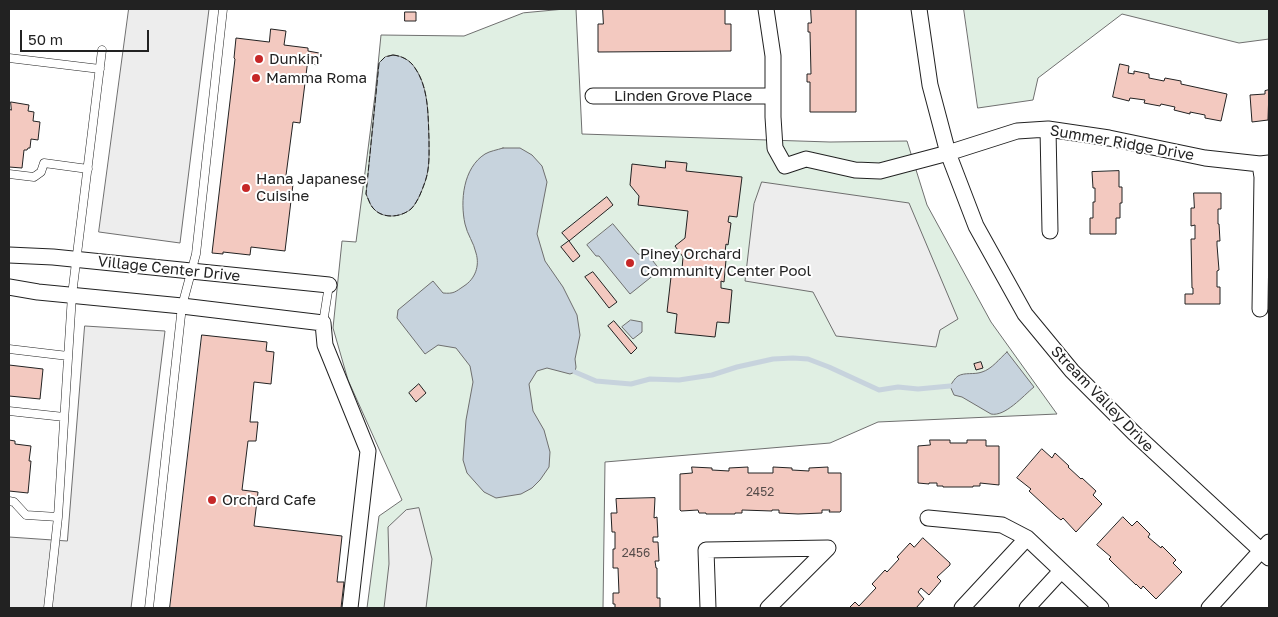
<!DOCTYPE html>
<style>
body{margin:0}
#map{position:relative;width:1278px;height:617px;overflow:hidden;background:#fff;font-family:"Golos Text",sans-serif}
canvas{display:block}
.frame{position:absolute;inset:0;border:10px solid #222;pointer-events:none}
.scale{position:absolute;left:20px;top:30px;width:129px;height:22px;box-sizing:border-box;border:2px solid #222;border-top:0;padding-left:6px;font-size:15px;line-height:18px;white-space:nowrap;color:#222;-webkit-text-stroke:4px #fff;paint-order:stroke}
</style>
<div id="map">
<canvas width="1278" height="617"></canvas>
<div class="frame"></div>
<div class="scale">50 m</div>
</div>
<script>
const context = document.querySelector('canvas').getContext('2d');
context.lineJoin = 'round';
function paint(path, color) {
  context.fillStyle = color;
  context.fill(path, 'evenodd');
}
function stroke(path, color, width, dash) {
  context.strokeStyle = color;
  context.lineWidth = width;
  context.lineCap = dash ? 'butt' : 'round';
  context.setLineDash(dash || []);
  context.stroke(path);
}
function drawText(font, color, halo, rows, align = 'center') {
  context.font = font + ' "Golos Text",sans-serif';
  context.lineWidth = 4;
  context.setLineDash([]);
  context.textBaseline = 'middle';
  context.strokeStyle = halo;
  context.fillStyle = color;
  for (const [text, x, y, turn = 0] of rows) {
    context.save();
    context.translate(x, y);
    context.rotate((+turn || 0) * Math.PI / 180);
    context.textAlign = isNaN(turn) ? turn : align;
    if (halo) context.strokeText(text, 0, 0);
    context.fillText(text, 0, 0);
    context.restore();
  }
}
const green = new Path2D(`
 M565,9H576L582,134L830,142L907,141L927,205L991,322L1057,414L878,422L830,443L605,462L603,608H367L379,516L402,500L348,380L333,328L342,241L356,242L375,95L381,35L464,36L523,13Z
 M964,9H1269V39L1239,43L1122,14L1038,78L1033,100L978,108Z`);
paint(green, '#e0efe3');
stroke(green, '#6f6f6f', 1);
const parking = new Path2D(`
 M129,9H209L180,243L99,232Z
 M762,182L909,203L958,319L940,330L936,347L836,336L813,292L745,281L754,204Z
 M85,326L165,331L131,608H9V537L67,541Z
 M419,508L432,559L426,608H384L389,564L388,527L406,510Z`);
paint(parking, '#ededed');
stroke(parking, '#6f6f6f', 1);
const water = new Path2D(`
 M393,55C402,56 410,60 415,68C429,88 428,116 429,139C429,153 430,168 425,182C422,190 418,202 411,209C400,218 382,219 373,208C370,205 368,198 366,194L379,63L385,57Z
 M503,148H520L532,155L542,166L547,182L537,234L545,261L563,287L577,315L580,335L575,359L576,367L575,372L570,374L547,368L537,371L529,384L533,411L544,430L550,452L549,467L540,480L532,488L521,494L496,498L484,492L467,473L463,460L466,420L473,382L470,366L456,348L438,345L425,354L397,318L398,310L433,281L443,293C454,294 455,292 464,286C475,279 480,266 476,253C474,243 467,234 465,224C460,201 463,168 485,154C490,151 497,150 503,148Z
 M613,224L638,254L649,256L660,270L630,294L599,256H596L587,245Z
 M631,320L642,322V332L633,339L622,327Z
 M1007,352L1034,387C1023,396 1005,417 991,414L962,397L954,395L950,386C952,383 955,378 958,376C965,372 974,375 982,372C992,369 999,359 1007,352Z`);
paint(water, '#c7d3dd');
stroke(water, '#6f6f6f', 1);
stroke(new Path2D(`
 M575,372L596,381L631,384L650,379L679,380L712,375L737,367L773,359L793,358L808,359L829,367L879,390L898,387L918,389L950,386`), '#c7d3dd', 5);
const building = new Path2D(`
 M603,9H725V24H731V51L598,52V24H603Z
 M811,9H856V112H810V82H807V74H811L810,32H808V23H811Z
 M405,12H416V21H405Z
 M271,29L286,31L284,45L308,48V51L319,53L318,65L311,64L312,60L308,59L300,123L293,122L285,183L293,184L285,251L251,247L250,255L223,252V254L212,253L235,59L234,58L236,38L269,42Z
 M1120,64L1129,66L1128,73L1134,74V71L1149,74V78L1164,81L1165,78L1181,81V84L1227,94L1221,121L1205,118V115L1190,112V114L1174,110L1175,107L1161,104L1160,106L1144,103L1145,100L1130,98L1129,101L1113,97Z
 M1269,90L1268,120L1252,122L1250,95L1265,94V91Z
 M11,102L29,105L28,111L34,112L33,121L40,122L38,140L31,139L30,148H28L27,150H24L22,168L9,167V109L11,110Z
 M666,161L687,163L686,171L742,177L737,217L729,216L728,222L731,223L728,245L726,244L724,260H726L724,282L721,281V288L732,290L729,323L717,322L715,337L675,333L677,314L667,312L672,268L682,269L683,257L675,246L685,238L688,211L638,205L639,196L630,185L632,164L665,168Z
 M1119,171V187H1122V203H1120V218H1116V234H1090V218H1093V202H1095V188H1093L1092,172Z
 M1194,193H1221V209H1218V224H1219L1220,241H1217V245L1219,270L1217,271V287H1220V304H1185V294H1193V288H1192L1191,239H1195V225L1191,226V208H1194Z
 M607,197L613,205L569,241L562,233Z
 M569,241L580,256L573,262L561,247Z
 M593,272L617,302L609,308L585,277Z
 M614,321L637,348L631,354L608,326Z
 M202,335L267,342L266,351L274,352L271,384L254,382L250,422H258L256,441H248L242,490L258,492L254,526L342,536L337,582H344L341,608H170Z
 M981,362L983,368L976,370L974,364Z
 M9,365L43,369L40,399L9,396Z
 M419,384L426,393L416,402L409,393Z
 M9,440L15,441V444L31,446L29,461H31L28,493L9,491Z
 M930,440H950V443H967V440H986V446H999V485L980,483V486H973V487H943V486H937V483H929V484L918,483V446L930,445Z
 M1042,449L1052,458L1055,453L1069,466L1068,467L1081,479L1082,478L1096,491L1093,495L1102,504L1076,532L1063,518L1061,520L1056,516L1029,491L1031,489L1017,478Z
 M692,467L712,468V470L729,471V468L748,467V473H773V467L792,468V470L809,471V468L828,467V473H841V511L840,512H829L830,510H822V513L798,514L779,513V510H772V511L742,510V513H735V514H706V513H699L698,510L681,511L680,510V474L692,473Z
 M655,498L654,518L657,517L658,537H653V542H658L659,561H655L656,568H657V598H660V608H615V604H613V593H619L618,568H613V549H615V532H612L611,513H617L616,499Z
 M1123,517L1132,526L1137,521L1150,534L1148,537L1161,548L1162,546L1176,560L1173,563L1182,572L1156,599L1143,586L1141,589L1136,584V585L1114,564L1109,559L1111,557L1097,545Z
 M923,538L950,563V565L937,577L941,581L929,595L921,588L918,592L924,599L916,608H849L855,602L859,606L876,588L872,584L885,570L887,572L899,559L897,557L910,543L914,547Z`);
paint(building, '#f3c9c0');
stroke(building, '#222', 1);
const lane = new Path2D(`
 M9,58L100,69
 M9,174L34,177L41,172L44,163L88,169
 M323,323L329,285
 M9,349L68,356
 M9,411L64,417
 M9,501L14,502L26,515L58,517
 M48,608L58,517L72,295L102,50
 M149,608L182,306L196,254L223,9`);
const street = new Path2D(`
 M766,9L773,56V117L775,148L785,166L806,159L855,170L880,171L948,153L1017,131L1048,129L1109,138L1205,158L1260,164L1269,163
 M919,9L930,85L948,153L976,226L1025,314L1072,371L1134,433L1269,558
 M593,96H773
 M1048,129L1050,231
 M9,255L53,257L329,285
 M9,287L38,292L182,306L323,323L325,345L368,451L350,608
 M1260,309L1262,177L1260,164
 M928,518L1002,525L1027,538L1101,608
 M708,608L706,550L828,548L768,608
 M962,608L1027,538
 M1027,608L1061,571
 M1209,608L1269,542`);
stroke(lane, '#222', 9);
stroke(street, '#222', 17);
stroke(lane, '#fff', 8);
stroke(street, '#fff', 15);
stroke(new Path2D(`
 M393,55C402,56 410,60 415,68C429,88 428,116 429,139C429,153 430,168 425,182C422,190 418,202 411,209C400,218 382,219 373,208C370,205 368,198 366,194L379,63L385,57Z`), '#222', 1, [6, 2.5]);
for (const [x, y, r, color] of [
 [259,59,5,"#c62828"],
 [256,78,5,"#c62828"],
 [246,188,5,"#c62828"],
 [630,263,5,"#c62828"],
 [212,500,5,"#c62828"]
]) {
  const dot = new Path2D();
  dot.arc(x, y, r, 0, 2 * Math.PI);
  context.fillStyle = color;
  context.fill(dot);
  stroke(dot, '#fff', 2);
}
drawText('12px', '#564c4a', null, [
 ["2452",760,492],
 ["2456",636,553]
]);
drawText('15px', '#222', '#fff', [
 ["Dunkin'",269,59],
 ["Mamma Roma",266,78],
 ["Hana Japanese",256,179],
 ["Cuisine",256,196],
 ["Piney Orchard",640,254],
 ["Community Center Pool",640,271],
 ["Orchard Cafe",222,500]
], 'left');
drawText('15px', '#222', '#fff', [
 ["Linden Grove Place",683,96],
 ["Summer Ridge Drive",1122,143,10],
 ["Village Center Drive",169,269,6],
 ["Stream Valley Drive",1102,399,46]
]);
</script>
